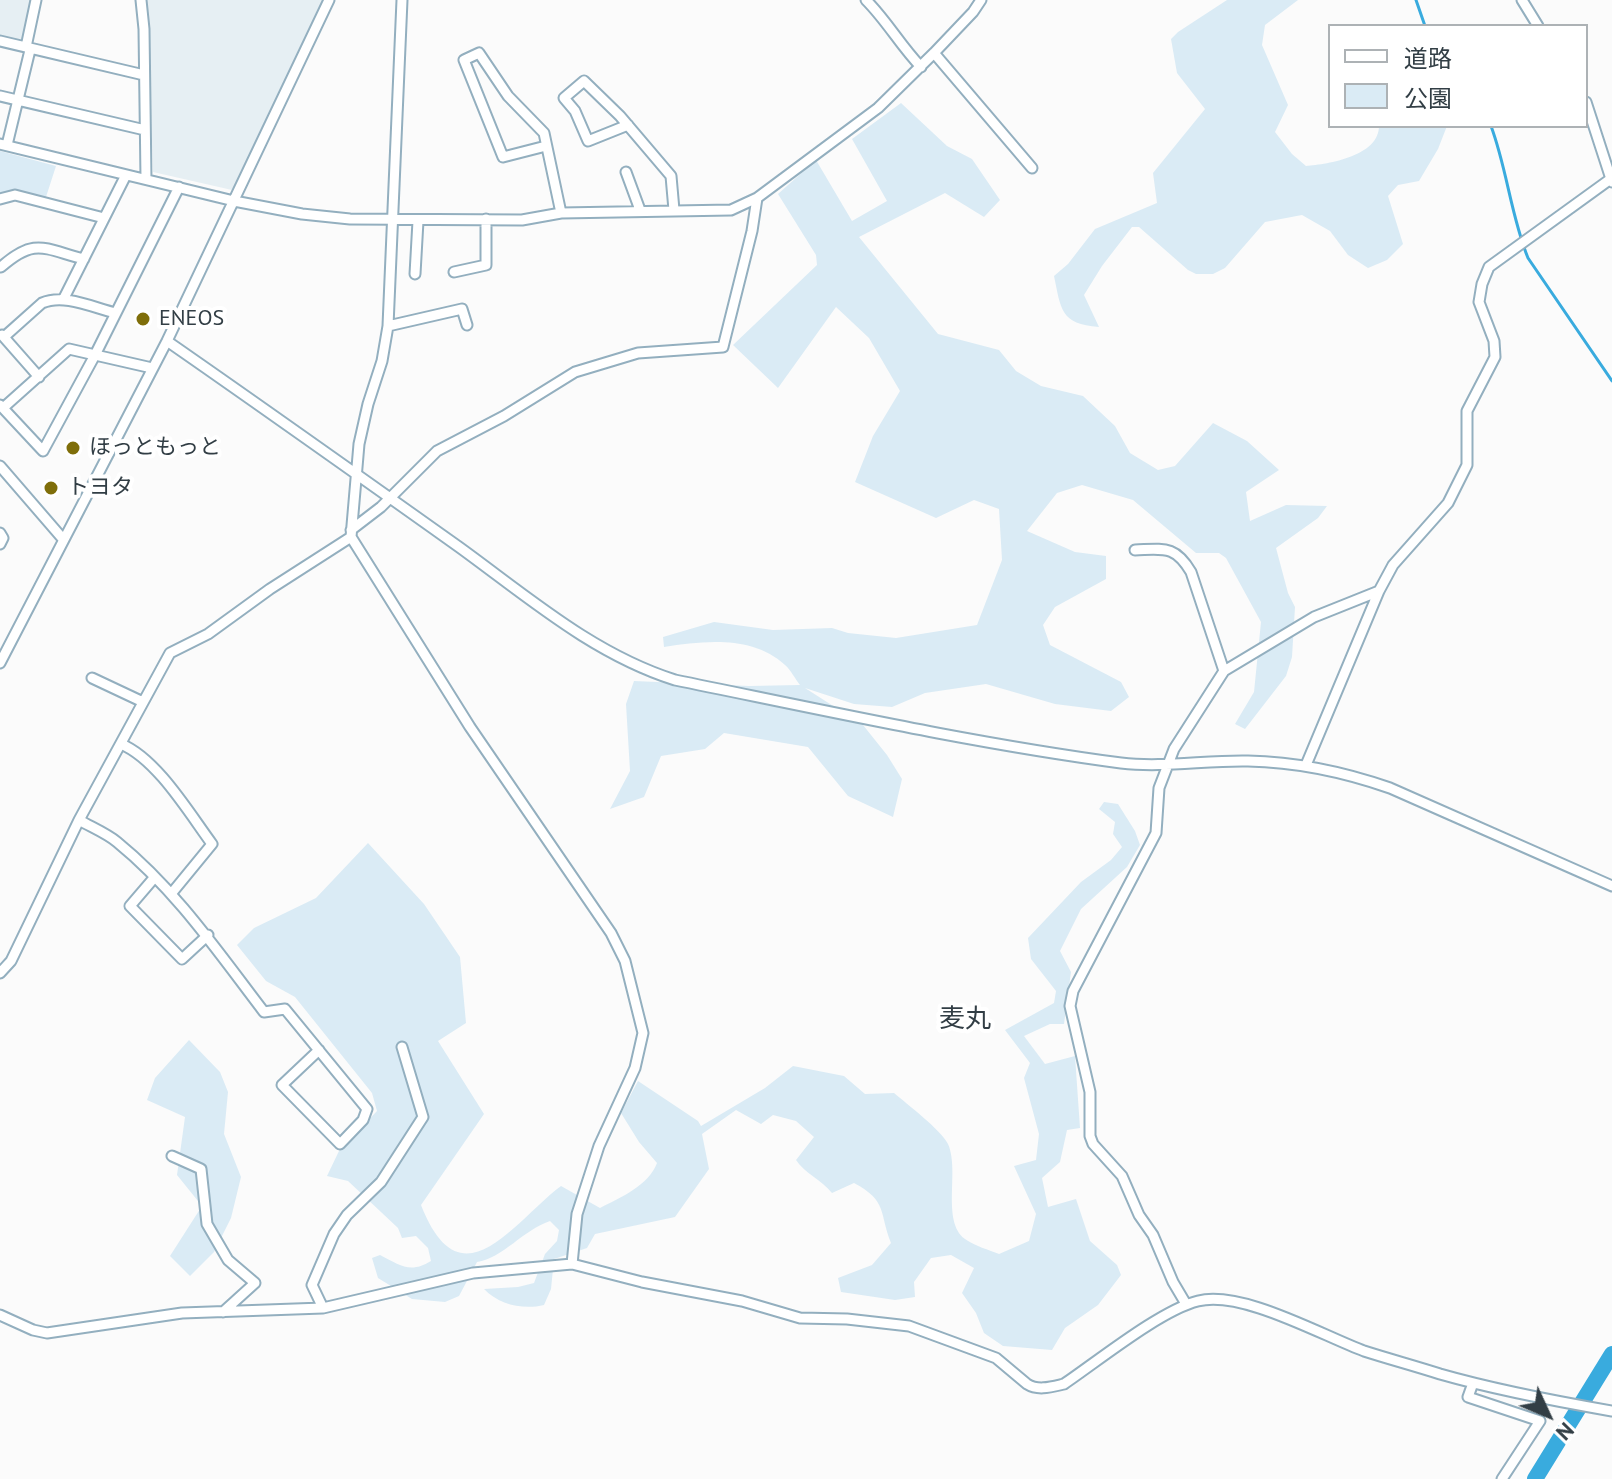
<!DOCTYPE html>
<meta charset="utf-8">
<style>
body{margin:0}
#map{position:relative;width:1612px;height:1479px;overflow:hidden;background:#fbfbfb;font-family:"PT Sans","Noto Sans JP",sans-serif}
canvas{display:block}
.legend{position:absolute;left:1328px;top:24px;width:260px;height:104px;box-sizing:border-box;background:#fff;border:2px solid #adb2b5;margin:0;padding:10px 14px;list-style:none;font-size:24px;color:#323e45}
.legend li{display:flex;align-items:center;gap:16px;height:40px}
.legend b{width:40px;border:2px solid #adb2b5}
.north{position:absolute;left:1508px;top:1375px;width:80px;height:80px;-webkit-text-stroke:6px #fff;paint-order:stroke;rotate:134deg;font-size:22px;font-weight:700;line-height:32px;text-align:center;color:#323e45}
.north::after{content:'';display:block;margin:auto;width:28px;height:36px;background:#323e45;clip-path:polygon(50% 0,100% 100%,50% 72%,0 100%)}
</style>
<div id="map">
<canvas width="1612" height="1479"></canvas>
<ul class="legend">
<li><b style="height:10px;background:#fff"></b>道路</li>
<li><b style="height:22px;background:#daebf5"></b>公園</li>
</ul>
<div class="north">N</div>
</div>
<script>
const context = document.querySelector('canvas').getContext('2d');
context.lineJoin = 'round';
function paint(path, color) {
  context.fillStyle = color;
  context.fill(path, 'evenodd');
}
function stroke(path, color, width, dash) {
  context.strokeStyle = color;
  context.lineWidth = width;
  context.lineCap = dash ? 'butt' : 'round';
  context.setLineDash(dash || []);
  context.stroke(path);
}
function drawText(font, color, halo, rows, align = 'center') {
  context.font = font + ' "PT Sans","Noto Sans JP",sans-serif';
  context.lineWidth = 8;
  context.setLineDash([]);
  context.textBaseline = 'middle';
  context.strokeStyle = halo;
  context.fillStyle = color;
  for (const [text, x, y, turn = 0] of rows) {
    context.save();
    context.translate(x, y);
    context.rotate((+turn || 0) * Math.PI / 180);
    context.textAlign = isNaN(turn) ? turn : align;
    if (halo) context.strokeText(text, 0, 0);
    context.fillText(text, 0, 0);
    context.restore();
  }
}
paint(new Path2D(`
 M0,0H33L23,41L0,36Z
 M147,0H324L232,190L153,172Z`), '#e6eff3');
paint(new Path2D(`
 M1227,0H1298L1265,25L1262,45L1288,105L1275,132L1292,154L1306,166C1329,164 1379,156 1379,126H1447L1438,149L1419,181L1398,185L1388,196L1403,244L1387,260L1368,268L1348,255L1330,231L1302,215L1265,222L1225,268L1213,274H1196L1188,270L1139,227H1132L1102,266L1084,295L1099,327C1060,324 1061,309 1054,276L1068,264L1095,229L1157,203L1153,173L1205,109L1177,73L1171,39L1178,32Z
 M901,103L947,146L972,159L1000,200L984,217L945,193L859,237L938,334L999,350L1016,371L1041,386L1083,396L1115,426L1130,453L1158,470L1175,466L1213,423L1247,441L1279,470L1246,492L1250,521L1286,505L1327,506L1318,518L1276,548L1288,593L1295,607L1292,657L1286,676L1245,729L1235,724L1254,692L1261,622L1226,558L1219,553H1196L1133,500L1082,485L1057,493L1027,531L1075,552L1106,556V579L1055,607L1043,625L1050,645L1121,682L1129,697L1111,711L1055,704L986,684L925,693L892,707L854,704L805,688L863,725L887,755L902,779L893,817L848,796L808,747L724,733L705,749L661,756L644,797L610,809L630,771L626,704L634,681L749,686L800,685C795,679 791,670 785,665C752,635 704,641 664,647L663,637L714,622L773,630L832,628L848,633L896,638L977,625L1002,560L999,509L974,500L936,518L855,482L873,436L900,391L869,338L836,307L778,388L733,345L817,265L816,255L778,194L816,160L852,221L887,201L852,139Z
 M0,151L56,166L46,197L15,191L0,194Z
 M1104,802L1118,804L1135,831L1140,845L1127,867L1081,909L1060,951L1071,972L1064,1024H1050L1024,1036L1045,1064L1075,1056L1080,1128L1067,1130L1060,1162L1042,1178L1048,1207L1076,1199L1090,1241L1117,1265L1121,1275L1098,1305L1065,1328L1052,1350L1003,1346L984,1333L976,1313L962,1293L974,1268L951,1255L931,1258L914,1282L915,1297L895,1300L841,1292L838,1278L872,1265L891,1243C879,1213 888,1201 854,1183L832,1193C822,1180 804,1173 796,1160L814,1137L796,1121L773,1115L761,1124L736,1110L702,1134L709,1169L675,1217L595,1234L587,1248L554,1259L551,1289L544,1305C524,1310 499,1305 484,1289L518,1287L534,1283L545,1254L557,1241L559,1230L550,1221C523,1230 503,1258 477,1262L459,1296L445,1302L412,1299L378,1278L372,1258L380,1255C400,1265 410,1274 431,1261L428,1248L416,1236L402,1238L398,1228L348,1181L327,1176L339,1151L377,1111L372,1093L295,997L266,981L237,945L254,928L316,898L368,843L424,904L460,957L466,1023L438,1041L484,1114L421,1205C461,1307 513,1222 561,1186L600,1208C620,1198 649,1185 657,1163L639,1142L621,1113L638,1081L698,1121L701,1126L765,1088L793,1066L844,1076L865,1094L894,1093C907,1104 941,1130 948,1144C960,1171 941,1221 965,1239C975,1246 989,1250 999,1254L1029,1241L1036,1214L1014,1166L1036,1160L1039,1134L1024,1078L1030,1063L1005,1030L1054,1003L1056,991L1031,959L1028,938L1081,882L1111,860L1122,847L1113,834L1115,822L1099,809Z
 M189,1040L220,1072L228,1092L224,1134L241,1177L231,1218L214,1252L190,1276L170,1256L202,1206L177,1175L185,1117L147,1100L155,1078Z`), '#daebf5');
stroke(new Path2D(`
 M1416,0L1425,26
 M1491,126C1507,169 1511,216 1528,258L1612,381`), '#39abde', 3);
stroke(new Path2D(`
 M1535,1479L1612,1354`), '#39abde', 16);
const minor = new Path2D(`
 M141,0L144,29L146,179
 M402,0L388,326L382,361L368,404L359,444L351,537L470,727L611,933L625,961L643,1033L635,1068L599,1146L577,1214L572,1264
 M866,0C887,21 900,45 921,67
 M1522,0L1538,26
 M0,41L144,75
 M26,47L36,0
 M934,53L1032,168
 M0,96L145,130
 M1586,102L1612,182
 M628,125L588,141L575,111L564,98L584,81L620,116L671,176L674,210
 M0,144L234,201L302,214L350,219L522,220L561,213L731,210L757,198L878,108L934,53L973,12L981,0
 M7,145L30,50
 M546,146L503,157L464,60L479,53L508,96L544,133L561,213
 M626,172L640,210
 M0,199L15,195L104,218
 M1,267C35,237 44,249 84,259
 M454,272L486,265V219
 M415,274L418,221
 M63,300L126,175
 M388,326L462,309L467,325
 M2,335L39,377
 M4,337L42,303C64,293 94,308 116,313
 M167,341C265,409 362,478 459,547C528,597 593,654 675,680C823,710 971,743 1121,763C1163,768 1206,760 1248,761C1298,762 1344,772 1390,788L1612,886
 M0,405L43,451L95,355L179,187
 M3,408L69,349L152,368
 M0,466L63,539
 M351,530L381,507L437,451L504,416L575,372L638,353L723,347L752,231L757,198
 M0,533L3,538L0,544
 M1135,550C1164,549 1175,545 1191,572L1224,671
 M0,663L167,341L329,0
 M92,678L143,702
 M121,744C157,759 189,813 212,844L171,894
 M1306,765L1379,591L1393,565L1448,503L1467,465V411L1495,357L1494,341L1479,302L1482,284L1489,267L1612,178
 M79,820C91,827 106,833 117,842C176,890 218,952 264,1012L285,1009L367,1109L363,1120L340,1144L282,1085L319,1050
 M154,878L130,906L182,959L208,935
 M0,973L11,961L79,820L170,653L208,634L270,589L351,537
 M172,1156L201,1169L207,1224L228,1260L255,1283L223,1312
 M1186,1304L1173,1282L1153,1235L1139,1215L1122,1176L1093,1144L1090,1136V1092L1070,1006L1073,991L1156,833L1159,788L1174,749L1224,671L1314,617L1379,591
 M323,1308L312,1285L334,1234L347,1215L381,1182L423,1117L402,1047
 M0,1315L33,1330L47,1333L182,1313L323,1308L473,1273L572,1264L642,1282L742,1301L800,1318L847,1319L909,1326L996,1358L1027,1384C1038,1391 1051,1387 1064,1384C1098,1361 1161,1310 1198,1301C1242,1290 1321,1335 1364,1351C1389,1359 1415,1366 1440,1374C1496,1390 1554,1401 1612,1411
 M1473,1383L1468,1397L1540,1421L1502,1479`);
stroke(minor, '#93afbf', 13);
stroke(minor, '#fff', 9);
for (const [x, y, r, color] of [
 [143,319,8,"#7f6e0a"],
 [73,448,8,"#7f6e0a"],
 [51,488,8,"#7f6e0a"]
]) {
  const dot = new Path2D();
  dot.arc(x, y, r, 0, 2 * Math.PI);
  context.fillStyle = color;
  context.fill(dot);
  stroke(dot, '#fff', 3);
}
drawText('22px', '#323e45', '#fff', [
 ["ENEOS",159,319],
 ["ほっともっと",89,448],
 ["トヨタ",67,488]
], 'left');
drawText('26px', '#323e45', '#fff', [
 ["麦丸",965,1020]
]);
</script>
